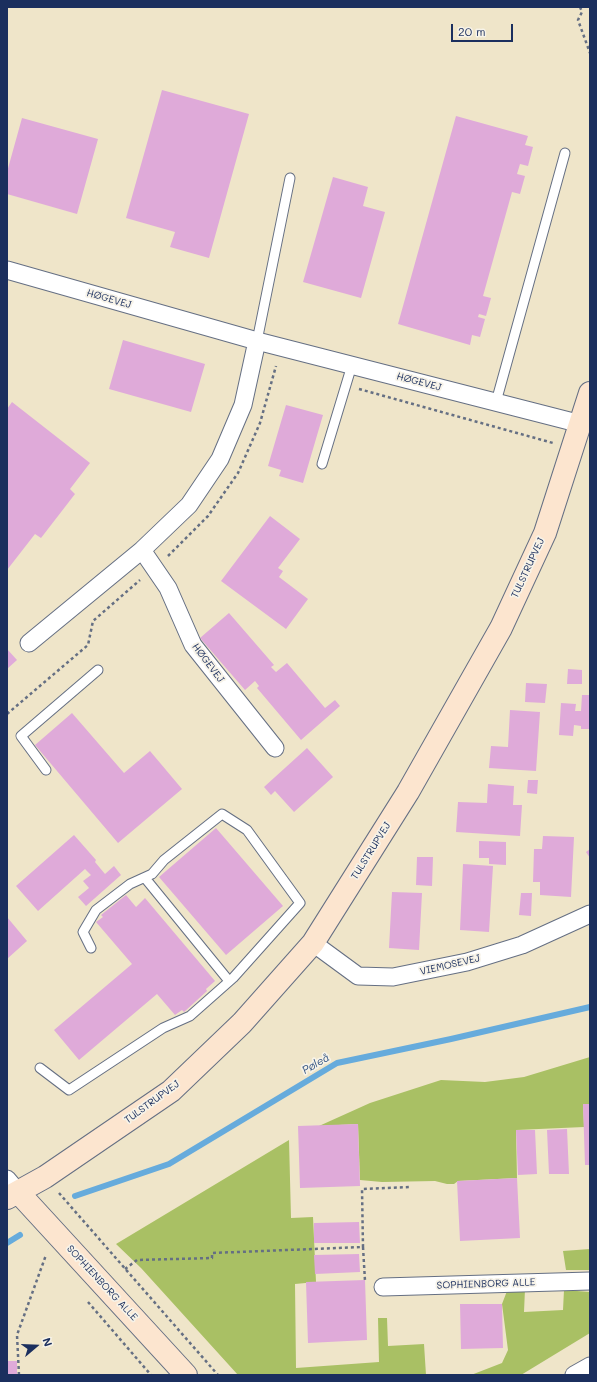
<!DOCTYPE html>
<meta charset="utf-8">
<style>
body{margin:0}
#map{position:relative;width:597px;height:1382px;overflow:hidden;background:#efe5c9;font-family:Mali,sans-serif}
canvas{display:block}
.frame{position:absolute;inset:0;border:8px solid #1b2f5e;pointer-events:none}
.north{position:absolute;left:16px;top:1326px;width:40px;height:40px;-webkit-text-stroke:3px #f7f3e8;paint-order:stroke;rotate:71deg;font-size:11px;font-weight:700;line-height:16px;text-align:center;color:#1b2f5e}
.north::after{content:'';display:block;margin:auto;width:14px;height:18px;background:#1b2f5e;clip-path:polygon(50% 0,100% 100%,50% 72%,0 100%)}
.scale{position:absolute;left:451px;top:24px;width:62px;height:18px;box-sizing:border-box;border:2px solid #1b2f5e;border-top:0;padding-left:5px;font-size:12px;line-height:14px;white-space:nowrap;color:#1b2f5e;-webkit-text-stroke:3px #f7f3e8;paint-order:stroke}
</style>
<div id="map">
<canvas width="597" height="1382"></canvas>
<div class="frame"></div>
<div class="north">N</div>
<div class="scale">20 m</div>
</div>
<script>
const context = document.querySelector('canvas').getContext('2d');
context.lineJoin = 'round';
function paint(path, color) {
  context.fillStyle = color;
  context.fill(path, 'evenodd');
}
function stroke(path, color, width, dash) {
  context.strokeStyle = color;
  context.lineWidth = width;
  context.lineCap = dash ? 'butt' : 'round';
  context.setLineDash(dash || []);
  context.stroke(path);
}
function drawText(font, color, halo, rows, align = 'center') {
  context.font = font + ' Mali,sans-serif';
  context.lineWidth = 3.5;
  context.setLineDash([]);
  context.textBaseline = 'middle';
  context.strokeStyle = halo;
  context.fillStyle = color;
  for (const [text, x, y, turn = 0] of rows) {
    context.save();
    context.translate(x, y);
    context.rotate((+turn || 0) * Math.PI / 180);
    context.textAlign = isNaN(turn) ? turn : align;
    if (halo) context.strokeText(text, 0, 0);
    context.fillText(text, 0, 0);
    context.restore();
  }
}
paint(new Path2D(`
 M590,1057V1104H583L584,1127L516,1130L517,1178L458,1181L454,1184H447L435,1181L382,1182L360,1180L358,1124L319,1126L370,1103L441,1080L485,1082L524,1077Z
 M289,1140L291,1218L313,1217L316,1282L295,1284L296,1368L379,1362L378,1318H387L388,1346L424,1344L426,1375H238L141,1268L116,1244Z
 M590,1249V1270H566L563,1251Z
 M525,1289L524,1312L563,1310L564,1290L590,1292V1333L521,1375H471L502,1363L508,1350L502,1304L507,1291Z`), '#a9c064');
stroke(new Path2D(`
 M75,1196L169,1164L337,1063L451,1039L590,1007
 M7,1243L20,1235`), '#66abdc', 6);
paint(new Path2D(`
 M162,90L249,114L209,258L170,247L175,232L126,218Z
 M456,116L528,136L525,145L533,147L528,166L520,164L517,174L525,176L520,194L512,192L483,296L491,298L486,316L479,314L478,317L485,319L480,337L472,335L470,345L398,324Z
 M22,118L98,139L77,214L7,194V172Z
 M333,177L368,187L363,206L385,212L361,298L303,282Z
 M123,340L205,364L191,412L109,389Z
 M12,402L90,463L70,489L75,494L41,538L35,534L7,570V409Z
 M286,405L323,415L303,483L279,476L281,470L268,466Z
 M270,516L300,539L278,568L283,571L279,577L308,599L286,629L221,581Z
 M229,613L274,665L271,667L276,672L287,663L325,708L335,700L340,706L301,740L257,688L259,686L255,681L245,690L200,638Z
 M7,649L17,660L7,669Z
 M568,669L582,670V684H567Z
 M526,683L547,684L545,703L525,702Z
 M582,695H590V729H581V726L574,725L573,736L559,735L561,703L576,704L575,711H581Z
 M510,710L540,712L536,771L489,768L491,746L508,747Z
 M72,713L124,773L150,751L182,789L118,843L35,745Z
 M307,748L333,777L294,812L275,791L271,795L264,787Z
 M528,780H538L537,794L527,793Z
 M488,784L514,786L513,805H522L520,836L456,832L458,802L487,803Z
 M216,828L283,906L226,955L159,877Z
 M74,835L96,860L95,862L105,874L114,866L121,875L86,906L78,897L89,888L83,881L91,875L85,869L38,911L16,886Z
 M543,836L574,837L571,897L540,895V882H533L534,849H542Z
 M479,841L506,842V865L489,864V858H479Z
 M590,849V858L586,852Z
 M417,857H433L432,886L416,885Z
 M463,864L493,866L489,932L460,930Z
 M392,892L422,893L419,950L389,948Z
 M521,893H532L531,916L519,915Z
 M126,895L136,907L145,898L215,981L206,989L207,991L184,1012L182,1010L175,1015L157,994L79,1060L54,1030L132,964L96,922L103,917L101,915Z
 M7,917L27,941L7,959Z
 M583,1104H590V1165H585Z
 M358,1124L360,1186L300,1188L298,1126Z
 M567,1129L569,1174H549L547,1130Z
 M516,1130H535L537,1174L518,1175Z
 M517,1178L520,1238L460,1241L457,1181Z
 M359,1222L360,1243H314V1223Z
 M359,1254L360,1272L315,1274L314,1255Z
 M365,1280L367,1340L308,1343L306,1282Z
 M460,1304H502L503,1348L461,1349Z
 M7,1361H17V1375H7Z`), '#dfaad9');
const lane = new Path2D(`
 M257,341L290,178
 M496,402L565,153
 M322,464L352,365
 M46,770L21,736L98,670
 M145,878L229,981
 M40,1068L69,1090L163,1028L190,1016L233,978L300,903L247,830L222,814L164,860L152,874L130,884L96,910L83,932L91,948`);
const street = new Path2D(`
 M7,270L257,341L581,424
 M142,550L168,588L193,645L275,748
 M29,643L142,550L189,505L220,459L243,405L257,341
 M313,943L358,976L393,977L467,962L509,949L522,945L590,914
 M7,1179L18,1192
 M383,1287L590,1281
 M574,1375L590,1366`);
const secondary = new Path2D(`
 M18,1192L186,1375
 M7,1198L45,1177L171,1091L242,1023L313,943L408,792L501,628L545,533L590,393`);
stroke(lane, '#656f83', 11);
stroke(street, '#656f83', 19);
stroke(secondary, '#656f83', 24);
stroke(new Path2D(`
 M580,7L582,12L578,20L590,53
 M359,389L553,443
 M168,556L208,516L238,473L260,423L276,366
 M7,714L88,645L93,621L140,580
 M59,1193L218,1375
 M363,1247L365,1281
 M125,1269L137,1260L212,1258V1253L363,1247L362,1189L411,1187
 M88,1302L151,1375
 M19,1375L17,1335L46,1255`), '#656f83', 2.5, [3, 3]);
stroke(lane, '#fff', 9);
stroke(street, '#fff', 17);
stroke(secondary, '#fce5cf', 22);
drawText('10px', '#1b2f5e', '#f7f3e8', [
 ["HØGEVEJ",109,299,16],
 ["HØGEVEJ",419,382,15],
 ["TULSTRUPVEJ",528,568,-65],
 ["HØGEVEJ",208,663,53],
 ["TULSTRUPVEJ",371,851,-58],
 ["VIEMOSEVEJ",450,965,-13],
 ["TULSTRUPVEJ",152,1102,-36],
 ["SOPHIENBORG ALLE",102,1283,47],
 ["SOPHIENBORG ALLE",486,1284,-2]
]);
drawText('italic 11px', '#325484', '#f7f3e8', [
 ["Pøleå",316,1064,-30]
]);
</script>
